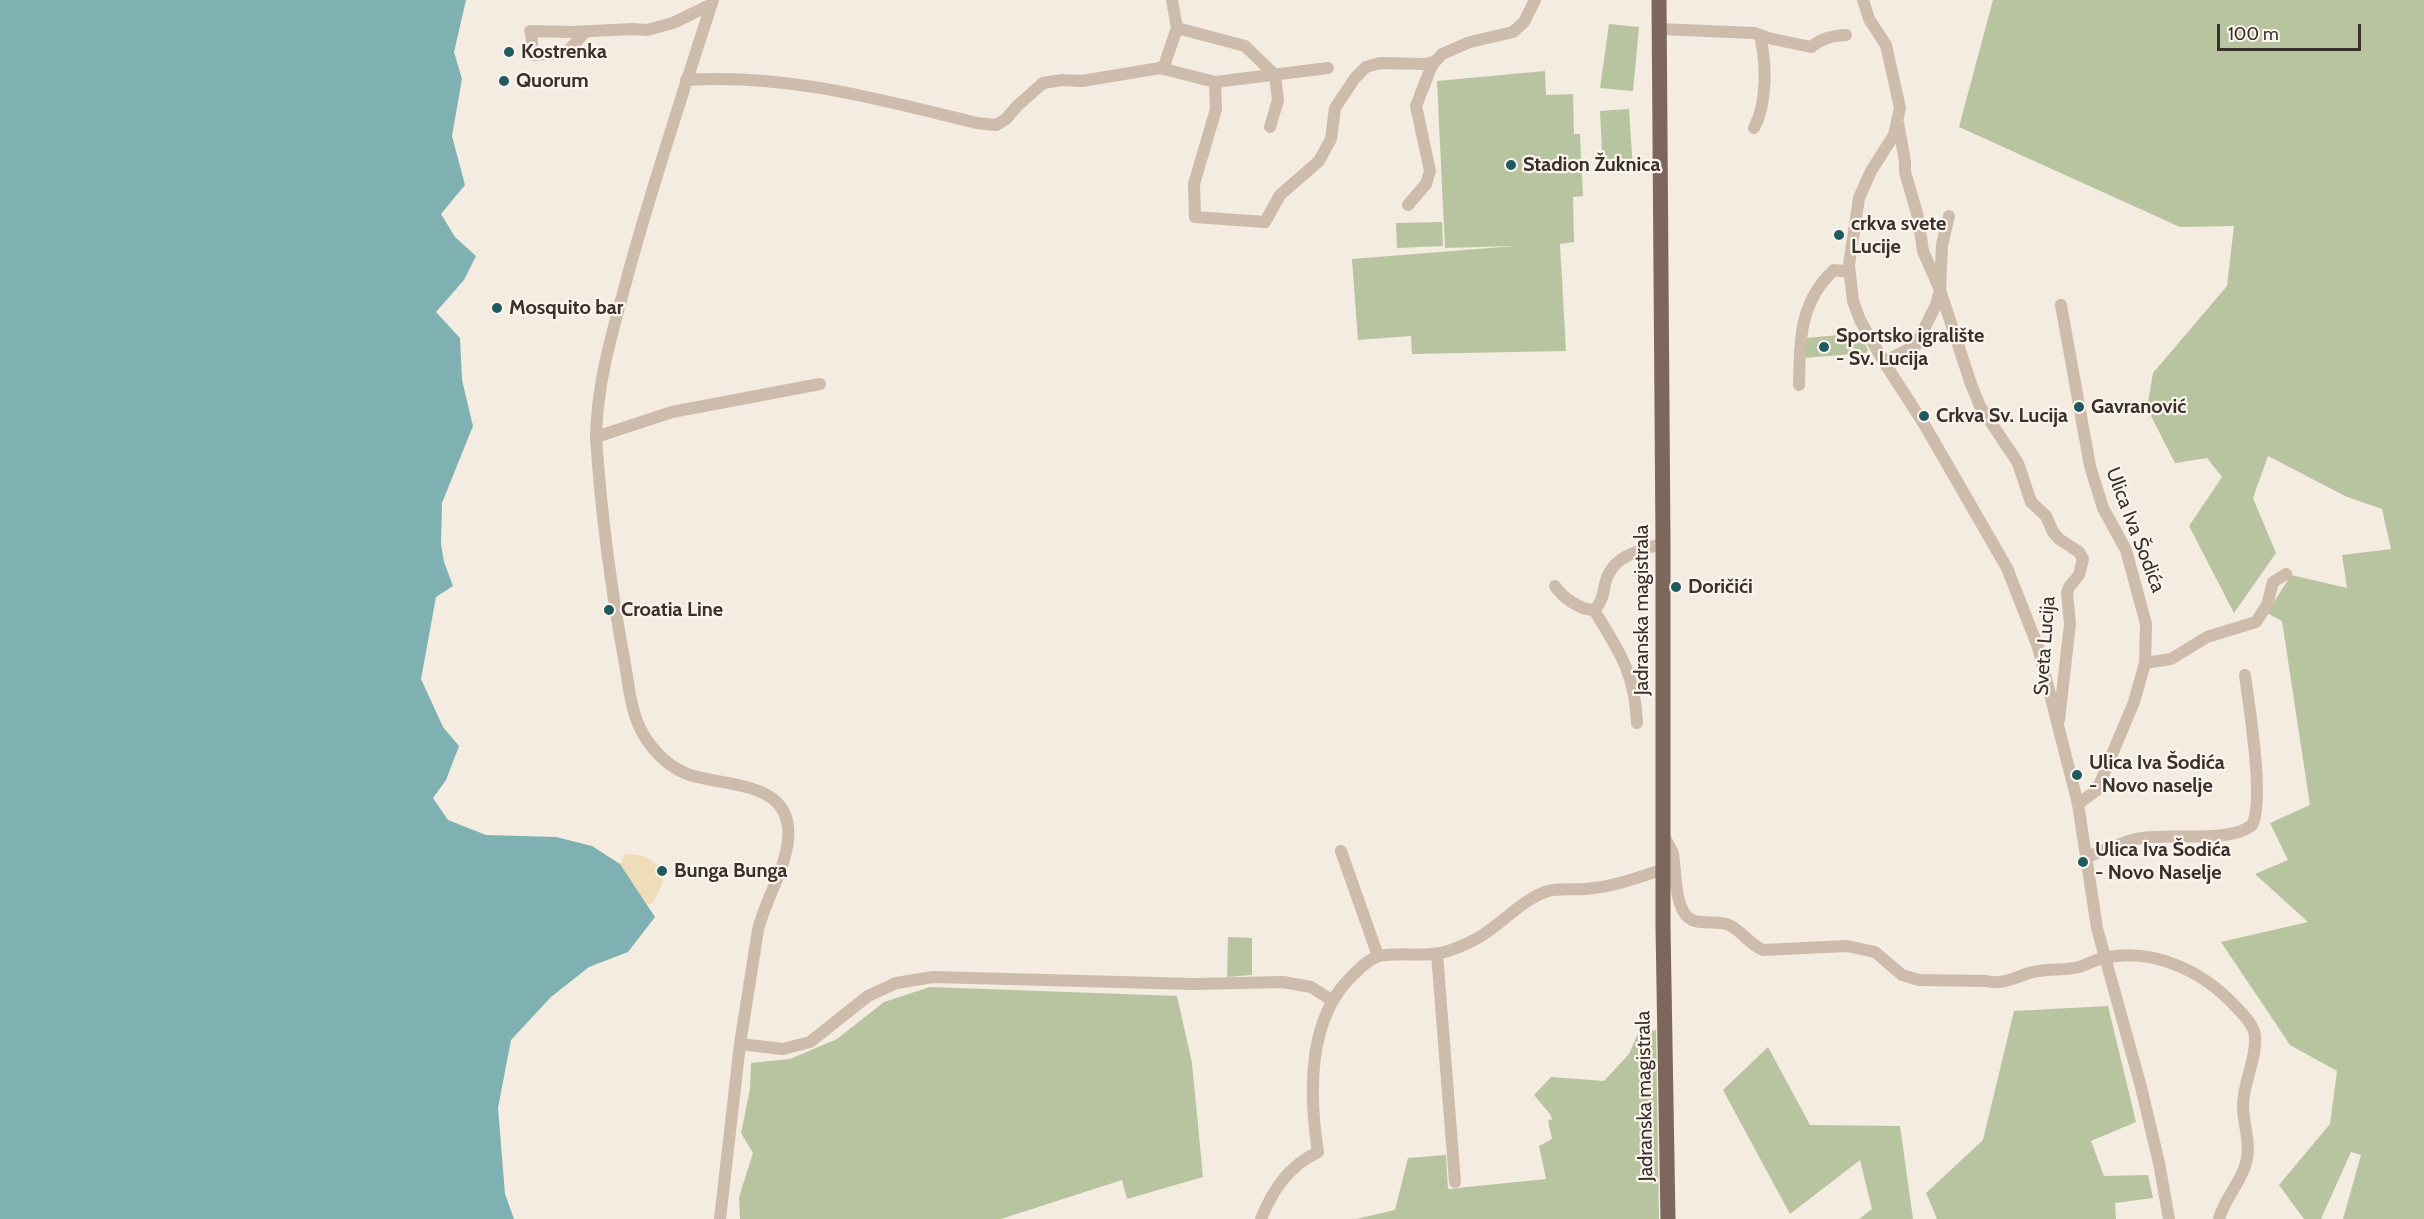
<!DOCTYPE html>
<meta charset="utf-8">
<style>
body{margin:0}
#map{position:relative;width:2424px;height:1219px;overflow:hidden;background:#f4ebe1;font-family:Cabin,sans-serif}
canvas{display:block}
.scale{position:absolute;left:2217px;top:24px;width:144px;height:27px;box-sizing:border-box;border:3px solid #3b302b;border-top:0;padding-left:8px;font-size:18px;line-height:21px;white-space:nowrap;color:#3b302b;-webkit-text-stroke:4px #fbf5ee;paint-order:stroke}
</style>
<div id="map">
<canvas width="2424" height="1219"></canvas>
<div class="scale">100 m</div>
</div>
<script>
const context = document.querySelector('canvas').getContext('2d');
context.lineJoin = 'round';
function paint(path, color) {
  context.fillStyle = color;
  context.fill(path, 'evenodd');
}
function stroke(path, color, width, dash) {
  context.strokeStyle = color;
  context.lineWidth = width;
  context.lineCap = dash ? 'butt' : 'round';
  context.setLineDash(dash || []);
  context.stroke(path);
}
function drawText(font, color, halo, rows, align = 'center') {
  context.font = font + ' Cabin,sans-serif';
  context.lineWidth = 4.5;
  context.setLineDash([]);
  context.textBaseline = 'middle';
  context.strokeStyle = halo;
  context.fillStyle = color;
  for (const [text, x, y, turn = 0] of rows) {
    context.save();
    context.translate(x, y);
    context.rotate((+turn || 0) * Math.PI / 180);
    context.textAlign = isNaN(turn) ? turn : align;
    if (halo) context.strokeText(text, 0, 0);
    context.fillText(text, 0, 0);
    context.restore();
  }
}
paint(new Path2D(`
 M1993,0H2424V1219H2343L2361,1155L2351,1152L2321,1219H2304L2279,1185L2330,1124L2337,1071L2290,1045L2221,942L2308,922L2255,874L2288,860L2270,823L2310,805L2282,621L2267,613L2291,575L2347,588L2342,555L2391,549L2382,509L2347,497L2268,456L2253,498L2276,553L2234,613L2189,526L2222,477L2207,458L2175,463L2147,408L2153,373L2227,286L2234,226L2180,227L1959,127Z
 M1609,24L1639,27L1633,91L1600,88Z
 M1545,71L1546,95L1573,94L1574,134H1580L1583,196L1573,197L1574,242L1560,244L1566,351L1412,354L1411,336L1358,340L1352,259L1515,246L1445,248L1437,81Z
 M1629,109L1633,170L1603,173L1600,111Z
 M1442,222L1443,246L1397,248L1396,223Z
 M1860,333L1868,350L1866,353L1804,358L1807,338Z
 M1228,937L1252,938V975L1227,977Z
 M930,987L1177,996L1192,1063L1203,1177L1127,1199L1122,1180L1001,1219H740L739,1197L753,1153L741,1133L750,1089L751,1063L790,1059L837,1039L884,1002Z
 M2108,1006L2136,1122L2091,1141L2104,1176L2148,1175L2153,1198L2115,1203L2116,1219H1937L1926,1193L1983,1140L2014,1011Z
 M1656,1030L1659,1219H1356L1395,1210L1408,1158L1446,1155L1448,1189L1546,1179L1539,1146L1552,1139L1548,1121L1552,1119L1550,1114L1534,1095L1551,1077L1604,1081L1629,1054L1638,1033Z
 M1768,1047L1810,1125L1900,1126L1913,1219H1859L1872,1209L1860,1160L1790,1214L1723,1090Z`), '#b8c4a0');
paint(new Path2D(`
 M625,854C642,854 655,859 664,874L661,887L652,904H647L620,864Z`), '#efdcb8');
paint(new Path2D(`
 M0,0H466L454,52L462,79L452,136L465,185L441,214L455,237L476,256L464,280L436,312L460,338L462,380L473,426L442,503L441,544L444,562L453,586L436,597L421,679L443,727L459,746L446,780L433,798L448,820L486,835L556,837L592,846L620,864L655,917L628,952L589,967L551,997L511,1040L498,1108L505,1194L514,1219H0Z`), '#7fb0b2');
stroke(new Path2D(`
 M713,0C684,89 655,177 630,267C615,324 597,378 596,437C601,513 611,589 625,664C629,687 631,713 643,734C654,752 670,768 690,775C728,787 794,781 788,840C785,871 765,900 758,930L740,1044L720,1219
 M1863,0L1869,19L1886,45L1900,108L1894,135L1871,171L1859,198L1849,265L1853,301L1860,320L1884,362L1924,424L2007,568L2038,647L2078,804L2097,928L2141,1087L2159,1163L2169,1219
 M1177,28L1245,46L1275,75L1278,100L1270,127
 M1659,29L1754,33L1768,38L1811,47C1822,38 1832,36 1846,35
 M530,31L572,32L632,29L647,30L673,23L712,4
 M531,31L533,55L567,52L586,31
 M1163,69L1177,28L1172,0
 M686,80C785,73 882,100 977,123L996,125L1006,119L1017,106L1043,83L1062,80L1082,81L1160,68L1215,82L1216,109L1194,184L1195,217L1265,222L1280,195L1319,161L1331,139L1335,108L1355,78L1366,67L1380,63L1426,64L1436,61
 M1215,82L1328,68
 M1898,123L1905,161V172L1918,217L1923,251L1940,290L1971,384L1980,406L2018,463L2031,502L2046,516L2053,532L2059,539L2079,552L2083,559L2079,575L2069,587L2067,593L2070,624L2059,720
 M1754,128C1768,102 1766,62 1760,35
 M1408,205L1426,184L1430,171L1416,106L1432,65L1442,54L1470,42L1513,32L1524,22L1535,0
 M2061,305L2090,466L2103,508L2126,550L2146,624L2145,663L2134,702L2097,790L2078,804
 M1884,362L1916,345L1936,305L1940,290L1942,245L1949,216
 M1799,385C1800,341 1799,302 1834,270L1850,272
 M596,437L672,412L820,384
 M1555,586C1562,597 1580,610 1594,610C1602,603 1603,594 1605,584C1612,554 1639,552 1663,543
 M1594,610C1619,651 1635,673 1637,723
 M2145,663L2171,659L2207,637L2256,622L2267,605L2273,582L2286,574
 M1664,837C1667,842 1671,848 1673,854C1676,870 1674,912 1692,920C1703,925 1718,920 1729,925C1742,931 1749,944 1763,950L1847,946L1875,952L1902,975L1919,980L1986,981C2002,985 2014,978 2029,973C2045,968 2063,971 2079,967C2089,964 2098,958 2109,957C2156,949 2204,972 2235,1006C2243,1014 2254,1025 2255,1036C2257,1060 2242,1084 2243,1108C2244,1128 2252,1146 2245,1166C2239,1185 2224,1200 2219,1219
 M1341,851L1378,956
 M2087,857C2103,851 2120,843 2136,839C2165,832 2231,844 2252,825C2265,802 2249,706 2245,675
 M1437,954L1455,1182
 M740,1044L783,1049L810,1042L868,996L896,983L933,977L1194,984L1283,982L1311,987L1333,1001
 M1261,1219C1273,1189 1289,1166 1318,1152C1309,1095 1307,1018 1353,975C1360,968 1369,959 1379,956C1402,951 1427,959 1451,950C1459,947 1469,943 1476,939C1500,926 1522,899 1548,891C1559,888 1573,890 1585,889C1613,887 1637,878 1664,869`), '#cdbbac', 12);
stroke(new Path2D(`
 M1659,0L1663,543V927L1668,1219`), '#7d675c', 15);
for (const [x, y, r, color] of [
 [509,52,6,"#1f5a5e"],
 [504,81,6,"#1f5a5e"],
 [1511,165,6,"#1f5a5e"],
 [1839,235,6,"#1f5a5e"],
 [497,308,6,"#1f5a5e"],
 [1824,347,6,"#1f5a5e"],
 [2079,407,6,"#1f5a5e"],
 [1924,416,6,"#1f5a5e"],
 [1676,587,6,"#1f5a5e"],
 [609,610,6,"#1f5a5e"],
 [2077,775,6,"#1f5a5e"],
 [2083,862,6,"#1f5a5e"],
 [662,871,6,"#1f5a5e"]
]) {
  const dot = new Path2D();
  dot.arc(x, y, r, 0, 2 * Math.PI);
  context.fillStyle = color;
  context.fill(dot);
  stroke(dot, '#fbf5ee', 2);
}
drawText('bold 20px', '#3b302b', '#fbf5ee', [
 ["Kostrenka",521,52],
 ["Quorum",516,81],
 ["Stadion Žuknica",1523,165],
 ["crkva svete",1851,224],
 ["Lucije",1851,247],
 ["Mosquito bar",509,308],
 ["Sportsko igralište",1836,336],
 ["- Sv. Lucija",1836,359],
 ["Gavranović",2091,407],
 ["Crkva Sv. Lucija",1936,416],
 ["Doričići",1688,587],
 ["Croatia Line",621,610],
 ["Ulica Iva Šodića",2089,763],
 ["- Novo naselje",2089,786],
 ["Ulica Iva Šodića",2095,850],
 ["- Novo Naselje",2095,873],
 ["Bunga Bunga",674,871]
], 'left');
drawText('20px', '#3b302b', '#fbf5ee', [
 ["Ulica Iva Šodića",2135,530,69],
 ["Jadranska magistrala",1642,610,-90],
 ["Sveta Lucija",2045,646,-86],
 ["Jadranska magistrala",1645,1096,-91]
]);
</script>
